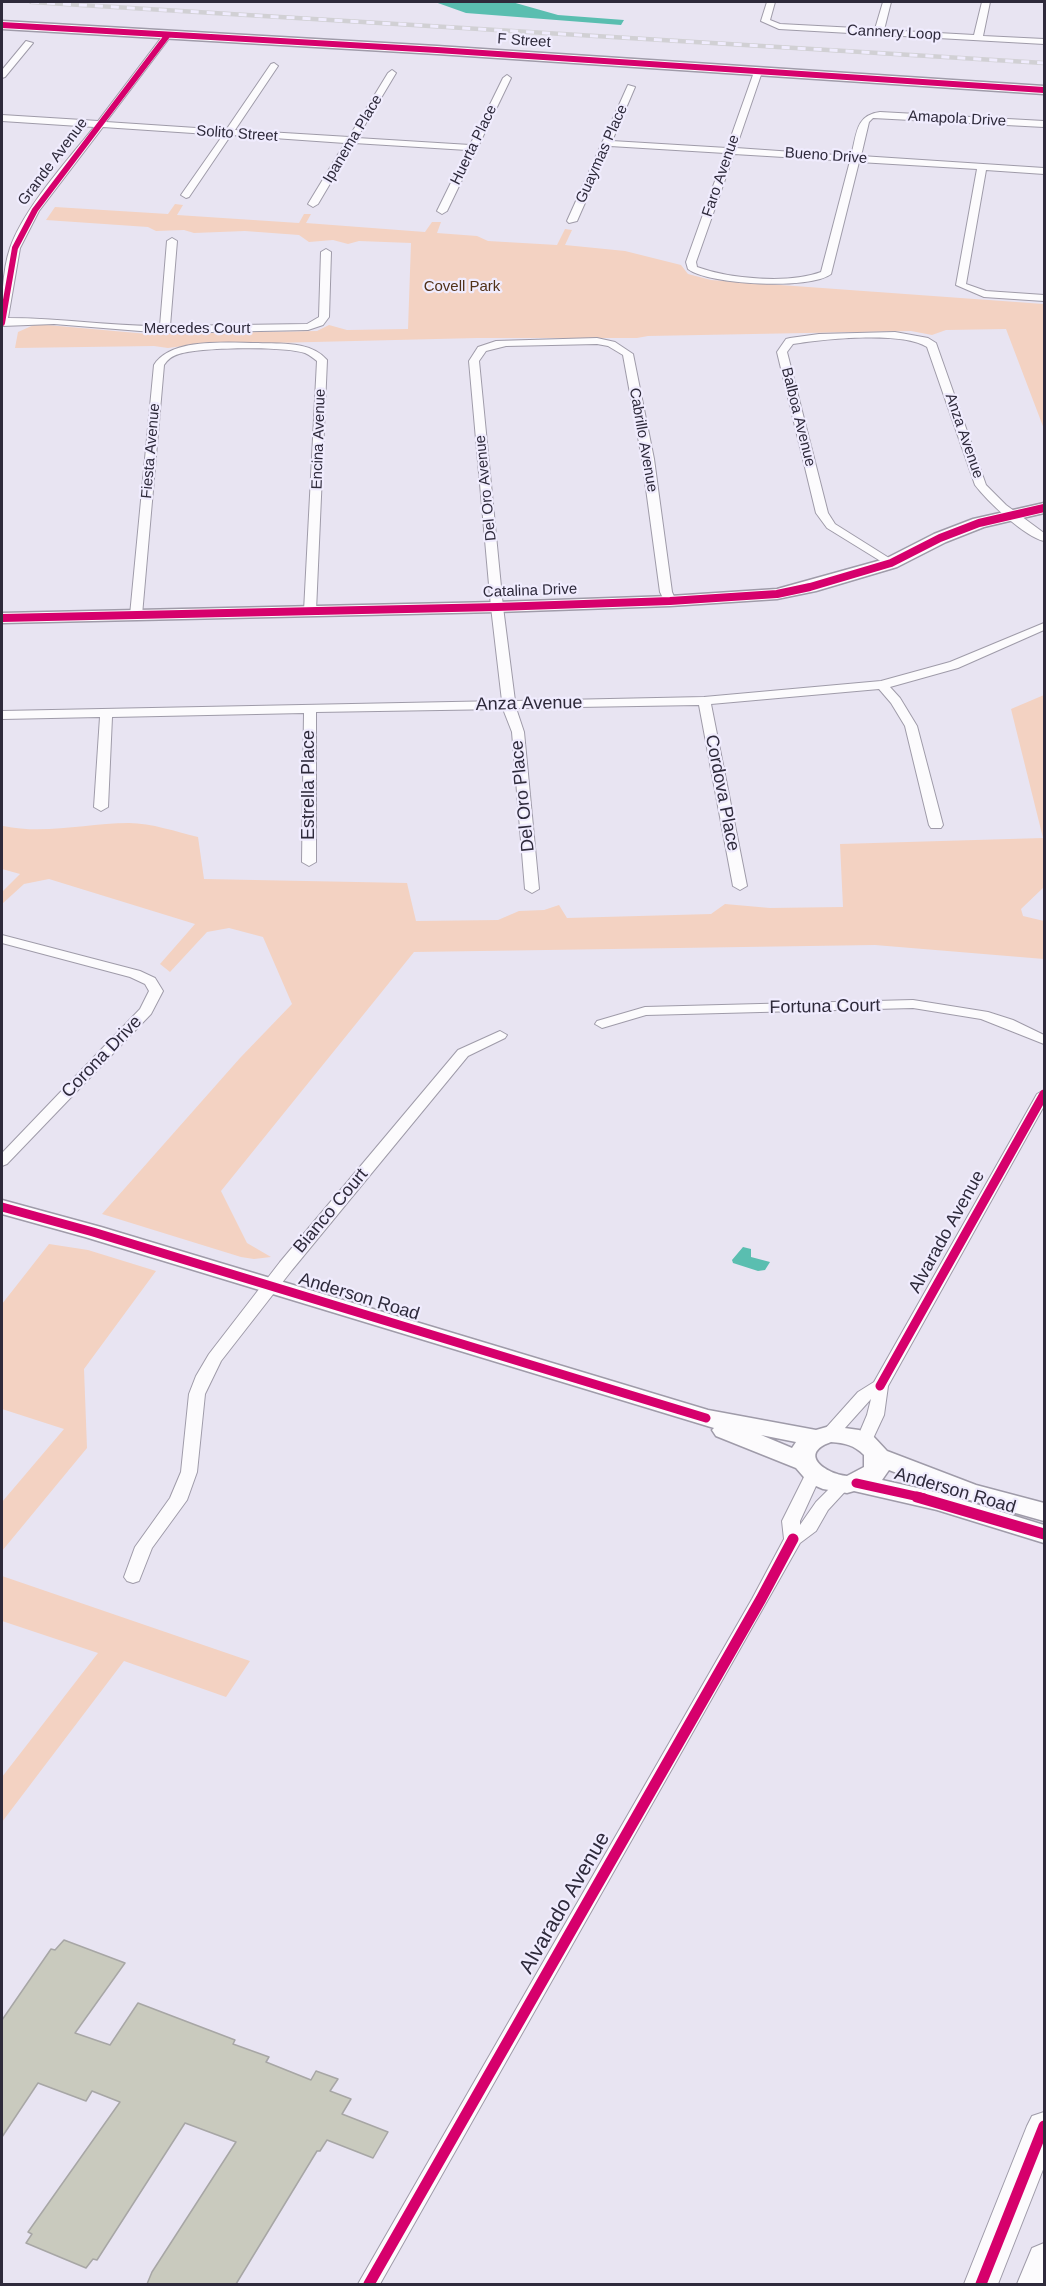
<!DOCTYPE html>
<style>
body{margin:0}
#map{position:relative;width:1046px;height:2286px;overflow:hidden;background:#e8e4f2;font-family:Arial,sans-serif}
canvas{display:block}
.frame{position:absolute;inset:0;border:3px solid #2e2a3b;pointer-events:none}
</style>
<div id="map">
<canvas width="1046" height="2286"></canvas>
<div class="frame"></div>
</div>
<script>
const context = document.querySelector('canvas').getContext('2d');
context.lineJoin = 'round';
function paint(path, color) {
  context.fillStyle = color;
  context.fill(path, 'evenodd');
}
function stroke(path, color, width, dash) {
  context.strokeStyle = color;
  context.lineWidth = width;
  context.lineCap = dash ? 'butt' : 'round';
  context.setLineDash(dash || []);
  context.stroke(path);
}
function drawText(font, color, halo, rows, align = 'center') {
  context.font = font + ' Arial,sans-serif';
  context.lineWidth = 4.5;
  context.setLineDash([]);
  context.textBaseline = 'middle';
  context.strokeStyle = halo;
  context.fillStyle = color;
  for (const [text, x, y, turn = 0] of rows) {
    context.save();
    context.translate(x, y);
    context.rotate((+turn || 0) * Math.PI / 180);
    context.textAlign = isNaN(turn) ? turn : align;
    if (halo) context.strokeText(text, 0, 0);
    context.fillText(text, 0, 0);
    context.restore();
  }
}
paint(new Path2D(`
 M175,204L183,205L177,215L299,223L304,214H311L306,223L425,232L432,222H441L437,233L477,236L488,241L557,245L565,229L572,230L565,245L625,251L681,265L688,274L711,280L1044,304V429L1006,329L946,330L932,335L911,331L648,336L637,338H477L191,345L168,348L154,346L15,348L18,332L36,324L148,334L317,331L329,325L347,330L408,329L411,243L359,241L348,244L333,240L309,242L299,235L245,231L194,233L184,230L156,231L148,227L46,220L55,207L168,214Z
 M1044,695V887L1021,909L1023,916L1044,921V959L875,945L414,952L221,1191L247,1243L271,1257L254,1259L241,1257L102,1214L240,1058L292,1004L263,937L229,928L207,932L170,972L160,964L195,924L49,879L24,884L2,904V892L20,874L2,869V823L3,826C46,835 87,823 129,823C151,823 177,832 198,837L204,879L407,883L416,921L498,920L519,911L544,910L559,905L567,918L711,914L725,904L770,908L843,907L840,844L1043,838L1011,709Z
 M49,1244L88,1250L156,1271L84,1369L87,1448L2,1551V1502L64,1429L2,1409V1304Z
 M2,1576L250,1661L226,1697L124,1661L2,1822V1777L98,1653L2,1621Z`), '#f3d2c2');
paint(new Path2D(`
 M435,2H512L558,15L624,20L621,25L466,13Z
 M743,1247L751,1249V1257L770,1262L765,1270L758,1271L733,1263L732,1260Z`), '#5abeb0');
const building = new Path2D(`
 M64,1940L125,1963L75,2033L110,2045L138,2003L235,2040L233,2044L269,2057L266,2062L311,2080L316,2071L338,2079L330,2091L351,2099L342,2114L388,2132L373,2158L327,2140L320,2151H317L236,2284H147L152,2272L236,2142L185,2123L97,2260L93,2259L86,2268L26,2243L32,2234L28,2232L120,2102L92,2091L86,2101L38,2083L2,2137V2020L51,1949L55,1950Z`);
paint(building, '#c9cabe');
stroke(building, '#a7a6a5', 1.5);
const street = new Path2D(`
 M767,2H775L770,20L780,24L875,29L883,2H891L884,30L974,35L982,2H990L983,36L1044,39V44L779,29L761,21Z
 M167,33L171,36L106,122L226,130L271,64L274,63L278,66L235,130L349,137L388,73L392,70L396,73L357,138L470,145L503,78L507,75L511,78L447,211L442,214L437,211L467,150L354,143L318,204L313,207L308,204L345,143L231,135L189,197L186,198L181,195L223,135L103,127L39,211L20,248L8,318C59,318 109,326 160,326L167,241L172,238L177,241L170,326L307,324L319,317L321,252L326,249L331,252L329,317L323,325L308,330L165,333L54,324L2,326C2,301 2,272 10,248C24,208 67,161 94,127L2,121V115L98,121L164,34Z
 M26,41L33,43L5,77L2,78V70Z
 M758,69L762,72L736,148L851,156C857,135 855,115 880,112L1044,121V127L873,118L869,122L861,156L1044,168V174L986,170L966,284L986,291L1044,295V301L984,297L956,285L977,169L859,162L831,274C811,290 708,285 688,269L686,262L725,153L610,146L577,221L569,223L567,221L628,85L635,87L612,141L727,148L754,72ZM734,154L850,161L821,272C789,284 730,279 697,267L696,262Z
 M895,332L928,338L936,343L986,485L1006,505L1044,533V541C1025,537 987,501 975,485L927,347C902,331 824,339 793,344L787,352L828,513L835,524L897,563L895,565H887L827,528L816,513L777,352L786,339L790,338L819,334Z
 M597,338L615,342L633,354L654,459L672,592L676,601L670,605L666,604L660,592L642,459L623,355L608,346L597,344L506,346L486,351L479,361L503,607L515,701L704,697L881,681L950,662L1044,623V630L958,668L890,687L900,698L917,726L943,825L941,828H931L929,825L905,726L891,703L879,689L711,704L747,886L740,890L733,886L699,705L516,708L524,732L539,889L532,893L525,889L512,732L503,709L316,712V862L309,866L302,862L304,713L112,717L108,807L101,811L94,807L100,717L2,719V711L502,701L491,607L469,361L478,347L496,341Z
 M258,343C281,344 311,341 327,360L316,611L310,615L304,611L317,361C313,358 310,355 305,353C284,346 201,347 179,354C172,356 168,359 164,365L142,615L140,618H132L130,615L154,365C171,337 229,343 258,343Z
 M2,935L140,971L155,978L163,991L151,1014L7,1164L2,1166V1153L140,1009L149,991L145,984L130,977L2,943Z
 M913,1000L988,1012L1013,1020L1044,1035V1044L981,1019L913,1008L646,1015L602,1028L595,1024L597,1021L645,1007Z
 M500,1031L507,1035L505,1038L468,1056L292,1270L221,1361L205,1394L197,1472L187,1500L152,1548L139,1581L133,1583L127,1581L124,1577L135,1547L170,1498L181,1472L189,1394L196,1376L209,1354L280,1262L458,1050Z
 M1044,1090V1106L888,1386L884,1415L870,1445H858L856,1441L867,1415L871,1399L836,1438H824L822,1434L824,1430L858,1392L874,1382L1037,1094Z
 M813,1469L819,1471L821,1475L800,1521V1525L816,1502L838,1480H850L852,1484L828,1510L816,1531L800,1543L380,2284H358L752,1599L784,1539L782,1521L807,1471Z`);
const secondary = new Path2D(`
 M2,21L437,46L1044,86V94L437,54L2,29Z
 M1044,503V513L984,527L946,542L897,567L816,591L777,599L670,606L497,612L2,623V613L497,602L670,596L777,589L885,559L934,534L973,519Z
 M2,1200L101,1227L708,1410L816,1430L830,1426L859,1430L873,1436L887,1451L976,1485L1044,1503V1521L959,1497L889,1470L882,1480L940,1493L1044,1525V1543L937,1510L854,1491L847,1493L823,1489L809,1483L796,1468L716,1436L712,1430L714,1428L85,1237L2,1214ZM761,1435L796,1442L792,1448ZM831,1442C845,1443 854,1445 864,1455V1467L847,1476C826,1474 797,1454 831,1442Z`);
const primary = new Path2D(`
 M1044,2112V2167L998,2284H964L1027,2126L1032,2116Z
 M1044,2243V2284H1017L1032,2248Z`);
stroke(street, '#9f9ba9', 2);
stroke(secondary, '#9f9ba9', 3);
stroke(primary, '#9f9ba9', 2);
paint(street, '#fcfbfd');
paint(secondary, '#fcfbfd');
paint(primary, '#fcfbfd');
const rail = new Path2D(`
 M31,2L1044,63`);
stroke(rail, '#d1d0d4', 4.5);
stroke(rail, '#f0ecfe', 3, [8]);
stroke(new Path2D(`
 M2,25L437,50L1044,90
 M2,323L15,248L35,210L167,36`), '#d6006c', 6);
stroke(new Path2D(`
 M2,618L497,607L670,601L777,594L810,587L891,563L940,538L979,523L1044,508`), '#d6006c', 8);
stroke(new Path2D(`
 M2,1207L93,1232L706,1418
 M880,1386L1044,1094
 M856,1483L924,1498`), '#d6006c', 9);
stroke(new Path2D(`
 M917,1497L1044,1534
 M369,2284L761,1599L793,1539
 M981,2284L1044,2126`), '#d6006c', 11);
drawText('15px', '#2e2a3b', '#f0ecfe', [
 ["Cannery Loop",894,33,3],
 ["F Street",524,41,4],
 ["Amapola Drive",957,119,3],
 ["Solito Street",237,134,4],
 ["Ipanema Place",353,139,-59],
 ["Huerta Place",474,145,-64],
 ["Guaymas Place",602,154,-66],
 ["Bueno Drive",826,156,4],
 ["Grande Avenue",53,162,-53],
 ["Faro Avenue",721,176,-71],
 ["Mercedes Court",197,329],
 ["Balboa Avenue",798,417,76],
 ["Anza Avenue",964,436,71],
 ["Encina Avenue",319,439,-88],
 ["Cabrillo Avenue",643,440,80],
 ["Fiesta Avenue",151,451,-85],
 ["Del Oro Avenue",486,488,-96],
 ["Catalina Drive",530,591,-2]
]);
drawText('15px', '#513118', '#f0ecfe', [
 ["Covell Park",462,287]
]);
drawText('18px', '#2e2a3b', '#f0ecfe', [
 ["Anza Avenue",529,704,-1],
 ["Estrella Place",309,785,-90],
 ["Cordova Place",722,793,79],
 ["Del Oro Place",523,796,-96],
 ["Fortuna Court",825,1007,-1],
 ["Corona Drive",102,1057,-46],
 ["Bianco Court",331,1211,-50],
 ["Alvarado Avenue",947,1232,-61],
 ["Anderson Road",359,1297,17],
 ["Anderson Road",955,1491,16]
]);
drawText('21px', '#2e2a3b', '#f0ecfe', [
 ["Alvarado Avenue",565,1903,-60]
]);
</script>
